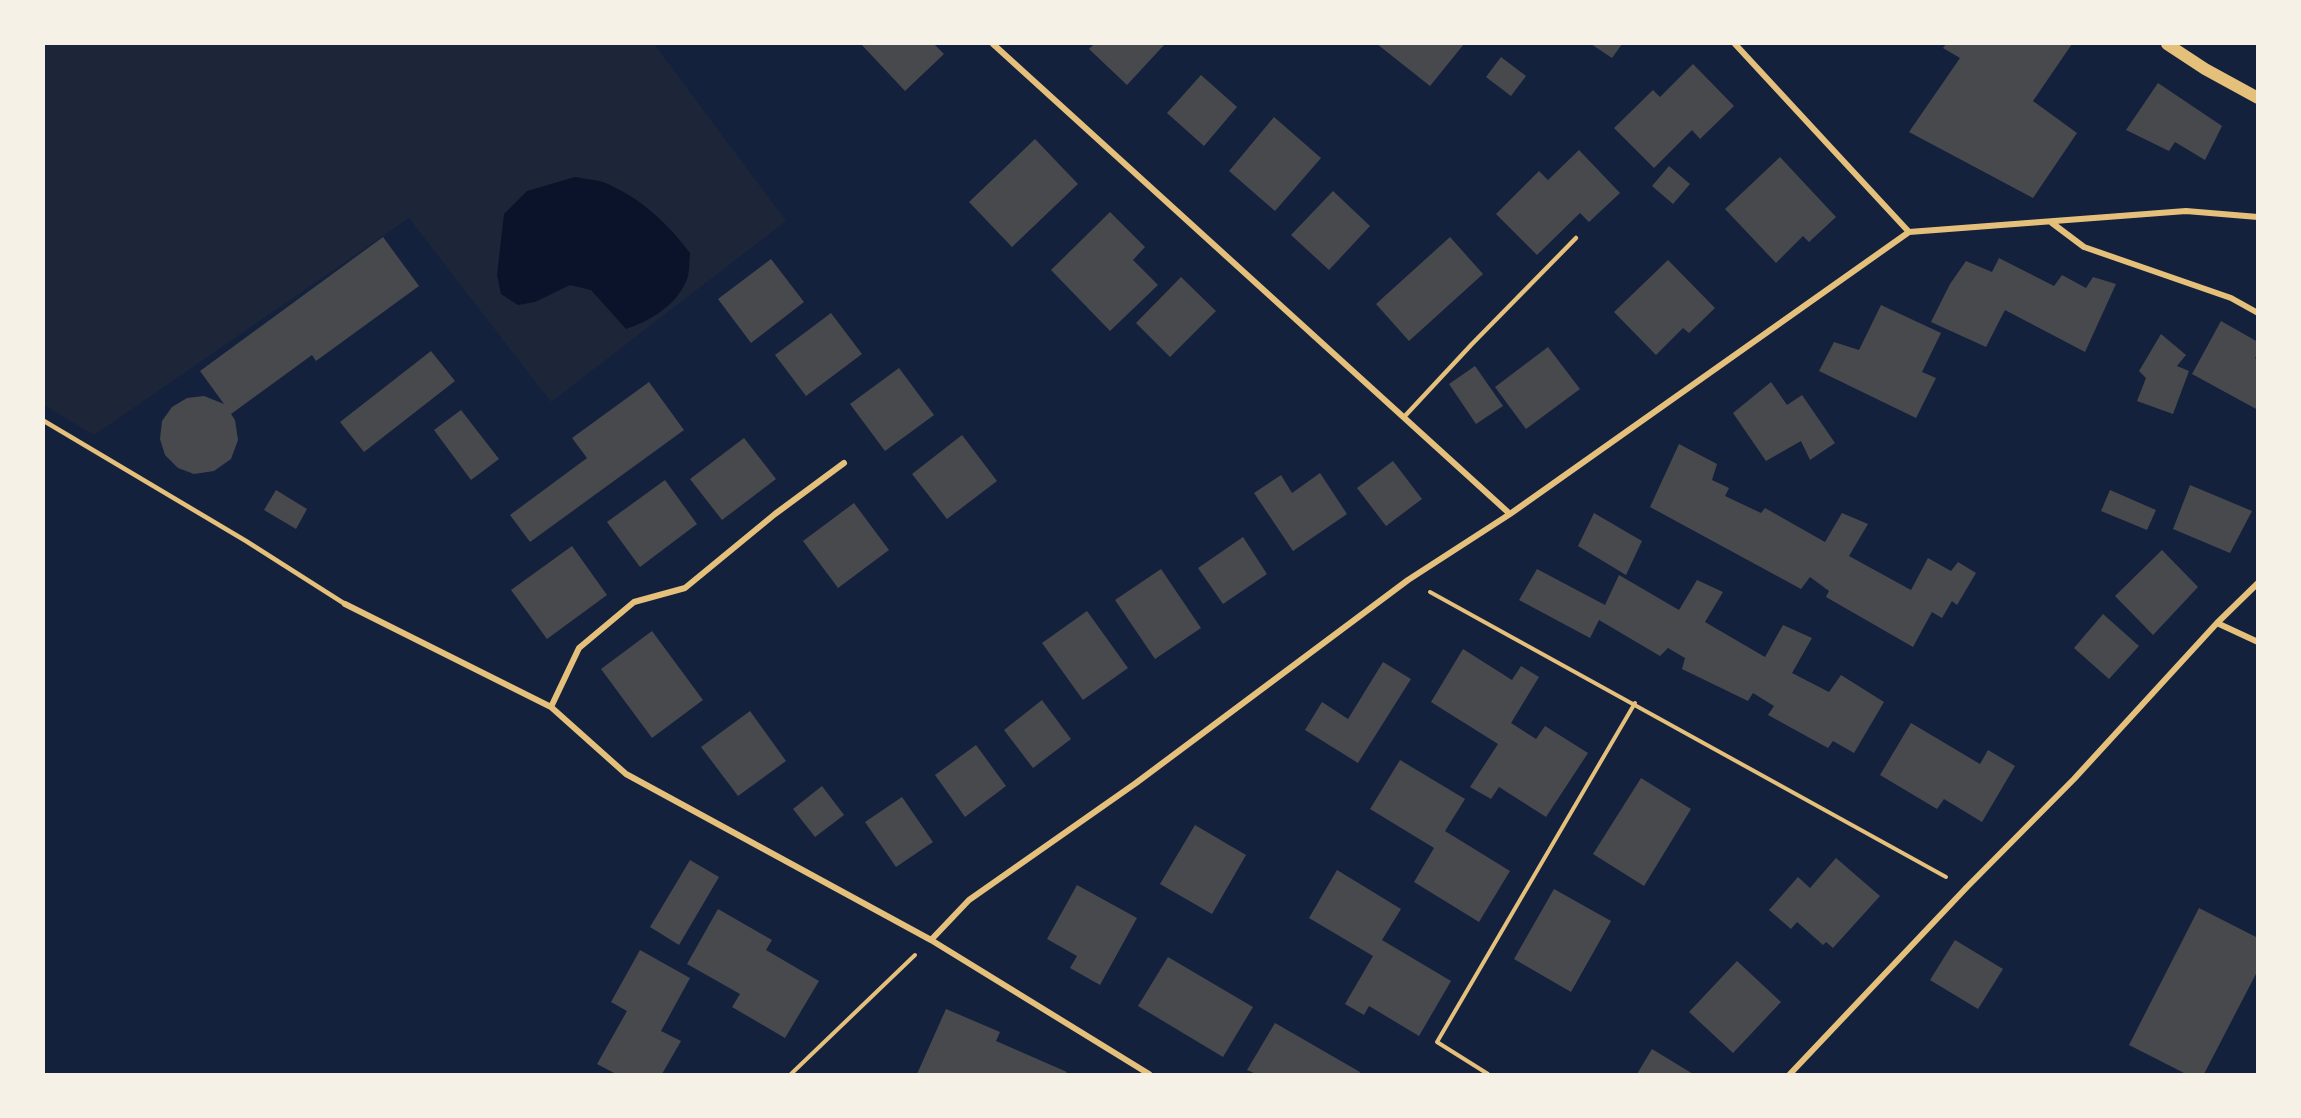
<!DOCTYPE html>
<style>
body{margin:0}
#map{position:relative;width:2301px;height:1118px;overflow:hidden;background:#14213d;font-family:Rubik,sans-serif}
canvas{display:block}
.frame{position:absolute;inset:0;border:45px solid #f6f1e7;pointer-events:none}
</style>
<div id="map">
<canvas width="2301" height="1118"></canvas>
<div class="frame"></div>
</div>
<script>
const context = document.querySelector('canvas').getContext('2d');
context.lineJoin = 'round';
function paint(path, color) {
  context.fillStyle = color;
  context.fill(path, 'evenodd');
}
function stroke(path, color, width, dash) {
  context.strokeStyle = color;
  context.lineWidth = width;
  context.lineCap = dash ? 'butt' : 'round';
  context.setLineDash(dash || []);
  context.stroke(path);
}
paint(new Path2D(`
 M44,44H654L786,221L551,402L409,218L94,435L44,405Z`), '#1d2539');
paint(new Path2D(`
 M575,177C587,179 602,180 612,186C644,201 669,225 690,253C689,262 690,274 686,282C674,307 651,320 626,329L591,290L570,285L535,302L518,305L501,294L497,275L504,214L527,191Z`), '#0b132b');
paint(new Path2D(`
 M861,44H934L944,54L905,91Z
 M1094,44H1165L1127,85L1089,49Z
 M1377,44H1464L1430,86Z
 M1591,44H1622L1612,58Z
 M1946,44H2072L2033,101L2077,133L2033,198L1909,132L1960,58L1943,48Z
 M1501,57L1526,76L1511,96L1486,77Z
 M1693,64L1734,106L1700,139L1692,130L1654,168L1614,128L1653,90L1660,97Z
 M1201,75L1237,107L1204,146L1167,113Z
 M2158,83L2222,126L2205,160L2175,142L2169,151L2126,130Z
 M1274,117L1321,158L1275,211L1229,171Z
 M1035,139L1078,184L1012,247L969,202Z
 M1579,150L1620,193L1589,222L1580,213L1537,255L1496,214L1539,171L1548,180Z
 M1780,157L1836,217L1809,242L1803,236L1776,263L1725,209Z
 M1669,166L1690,184L1673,204L1652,186Z
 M1333,191L1370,226L1329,270L1291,235Z
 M1110,212L1145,247L1133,260L1158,285L1110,331L1051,270Z
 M383,237L419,286L316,361L312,355L231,414L235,420L238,440L231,459L214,471L194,474L178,468L165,455L160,439L162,421L172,407L187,398L204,396L224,404L200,371Z
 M1450,237L1483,274L1409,341L1376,304Z
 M1999,258L2054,286L2062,275L2086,288L2093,277L2116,284L2085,352L2005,310L1986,347L1931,322L1950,284L1966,261L1992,272Z
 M771,259L804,302L751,343L718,299Z
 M1668,260L1715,308L1689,333L1683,328L1656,355L1614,312Z
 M1181,277L1216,311L1170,357L1136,323Z
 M1881,305L1941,333L1922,372L1936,378L1916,418L1819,371L1834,342L1859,350Z
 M831,313L862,354L806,396L775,355Z
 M2221,321L2258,342V354L2255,358L2258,360V410L2192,374Z
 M2161,334L2186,355L2177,366L2189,371L2173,414L2137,401L2146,378L2139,371Z
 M1548,347L1580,389L1526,429L1495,387Z
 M431,351L455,381L364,452L340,422Z
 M1475,366L1503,406L1476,424L1449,384Z
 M899,368L934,415L885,451L850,404Z
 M649,382L684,430L530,542L510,515L587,458L572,438Z
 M1771,382L1787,405L1802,395L1835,443L1810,460L1801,441L1766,461L1733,413Z
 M461,410L499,459L471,480L434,430Z
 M962,435L997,481L947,519L912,474Z
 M744,438L776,479L722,520L690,479Z
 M1679,444L1717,464L1712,480L1729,488L1725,496L1761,513L1765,508L1825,542L1842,513L1868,524L1849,556L1911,590L1928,558L1951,571L1958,562L1976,573L1957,605L1952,601L1942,618L1932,612L1913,647L1826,597L1829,591L1810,577L1801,589L1650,507Z
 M1393,461L1422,499L1386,526L1357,488Z
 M1320,473L1347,514L1293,551L1254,493L1281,475L1292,493Z
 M665,480L697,524L640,567L607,522Z
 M2190,485L2252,511L2230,553L2173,529Z
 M276,490L307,509L296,529L264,510Z
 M2110,490L2156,510L2147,530L2101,511Z
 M854,503L889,550L838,588L803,541Z
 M1594,513L1642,541L1626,575L1578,546Z
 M1243,537L1267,574L1223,604L1198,568Z
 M572,546L607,595L547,639L511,590Z
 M2162,550L2198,587L2153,635L2115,596Z
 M1161,569L1201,628L1155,659L1115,600Z
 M1537,569L1605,605L1619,575L1679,610L1697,580L1723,592L1705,622L1765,657L1783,625L1812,638L1792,673L1829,692L1841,675L1884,702L1854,753L1833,741L1828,748L1768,715L1774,706L1753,693L1748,701L1682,669L1685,658L1668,648L1660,656L1599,620L1590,638L1519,600Z
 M1087,611L1128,668L1083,700L1042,643Z
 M2103,614L2139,646L2109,679L2074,648Z
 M652,631L703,700L652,738L601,669Z
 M1463,649L1512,680L1521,666L1539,677L1511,723L1536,739L1545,726L1588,753L1546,817L1499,787L1491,799L1470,787L1498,744L1431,702Z
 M1383,662L1411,679L1358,763L1305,730L1322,702L1348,719Z
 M1042,700L1071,739L1033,768L1004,730Z
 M750,711L786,761L738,796L701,747Z
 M1911,723L1980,764L1988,750L2015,766L1982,822L1944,799L1937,809L1880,775Z
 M976,745L1006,786L965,817L935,775Z
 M1400,760L1465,799L1445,831L1510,871L1479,922L1414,882L1434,848L1370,809Z
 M1641,778L1691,809L1644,886L1593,854Z
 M822,786L844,815L815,837L793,809Z
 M902,797L933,842L896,867L865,822Z
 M1195,825L1246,855L1212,914L1160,884Z
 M1836,858L1880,896L1833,948L1826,942L1823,945L1797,922L1791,929L1769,910L1798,877L1810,888Z
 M690,860L719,877L679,945L650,927Z
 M1337,870L1401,909L1382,940L1451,981L1419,1036L1369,1006L1364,1015L1345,1004L1373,956L1309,918Z
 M1077,885L1137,918L1100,985L1070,968L1077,956L1047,939Z
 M1554,889L1611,921L1571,992L1514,959Z
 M2199,908L2258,938V970L2204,1074H2186L2129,1045Z
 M718,909L772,940L766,950L819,981L785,1038L732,1007L740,994L687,964Z
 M1955,940L2003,969L1978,1009L1930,980Z
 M640,950L690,978L661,1031L681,1041L662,1074H616L597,1064L627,1011L611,1002Z
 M1168,957L1253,1007L1223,1057L1138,1006Z
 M1737,961L1781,1002L1733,1053L1689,1012Z
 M946,1009L1000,1032L996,1041L1067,1072L1065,1074H917Z
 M1275,1023L1360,1072L1359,1074H1256L1247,1070Z
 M1652,1049L1693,1074H1637Z`), '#48494c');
stroke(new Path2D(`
 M1430,592L1946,877
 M791,1074L915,955
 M1488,1074L1437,1042L1635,703`), '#e5c07b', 4);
stroke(new Path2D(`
 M1404,417L1472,344L1576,238
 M44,421L246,541L345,604`), '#e5c07b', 4.5);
stroke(new Path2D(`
 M993,44L1510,514
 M1735,44L1909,232
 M2052,223L2084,247L2231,298L2258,313
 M345,604L551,707L626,774L931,940L1149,1074
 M2217,623L2258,642
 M551,707L579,648L634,602L685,588L775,514L844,463
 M931,940L969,900L1136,783L1408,580L1510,514L1909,232L2186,211L2258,217
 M1790,1074L1967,887L2074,779L2217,623L2258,583`), '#e5c07b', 6);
stroke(new Path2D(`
 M2167,44L2205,69L2258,98`), '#e5c07b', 12);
</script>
